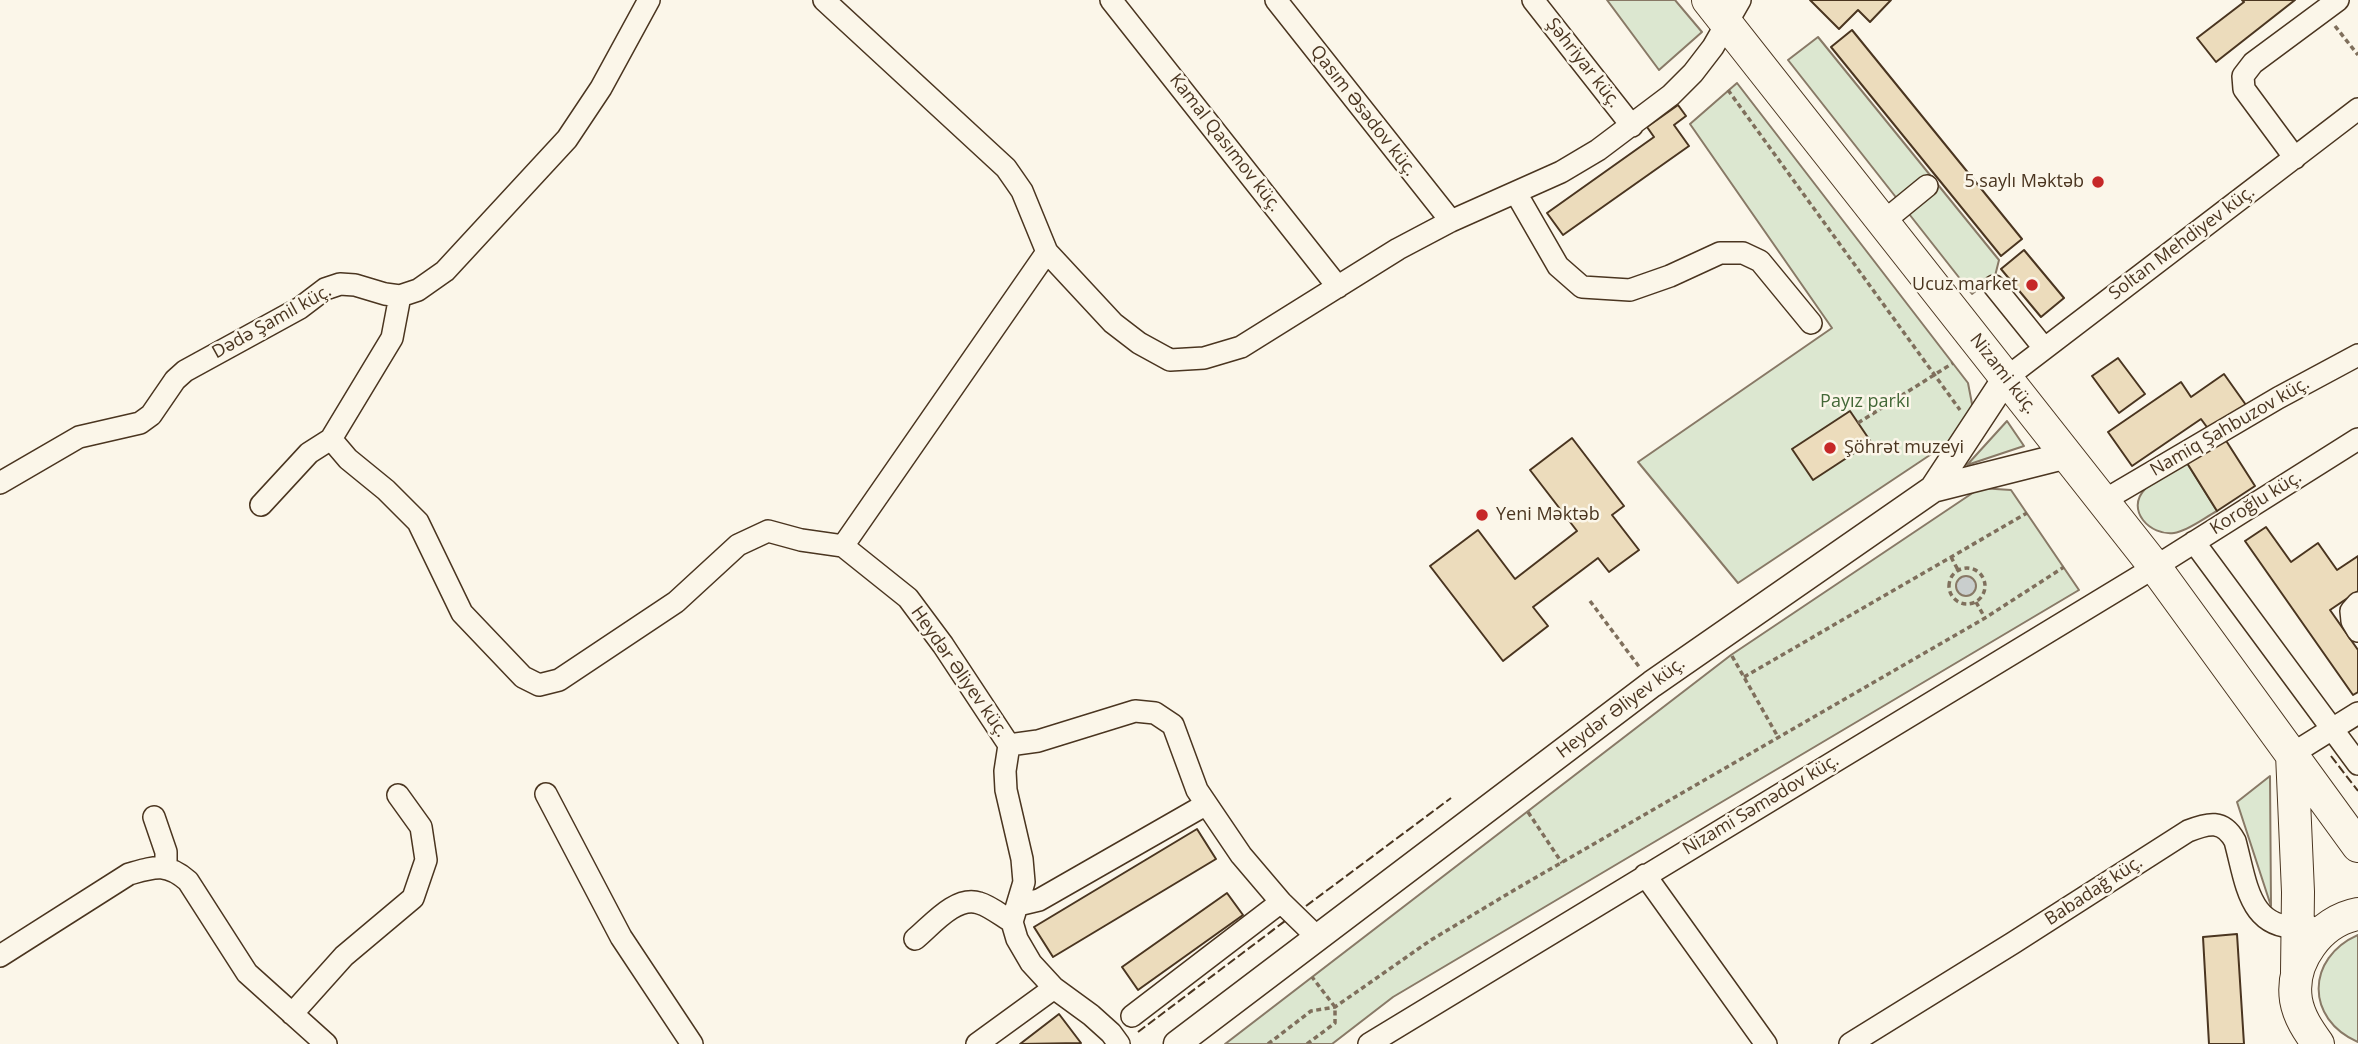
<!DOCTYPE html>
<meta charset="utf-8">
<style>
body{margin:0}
canvas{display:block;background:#fbf6e9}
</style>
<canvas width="2358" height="1044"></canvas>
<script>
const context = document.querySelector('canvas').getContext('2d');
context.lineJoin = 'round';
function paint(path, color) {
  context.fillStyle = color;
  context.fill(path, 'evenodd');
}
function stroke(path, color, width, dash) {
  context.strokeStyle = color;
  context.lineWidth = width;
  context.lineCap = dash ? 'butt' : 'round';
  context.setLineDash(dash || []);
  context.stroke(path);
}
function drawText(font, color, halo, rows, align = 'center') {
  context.font = font + ' "Open Sans",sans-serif';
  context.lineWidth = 5;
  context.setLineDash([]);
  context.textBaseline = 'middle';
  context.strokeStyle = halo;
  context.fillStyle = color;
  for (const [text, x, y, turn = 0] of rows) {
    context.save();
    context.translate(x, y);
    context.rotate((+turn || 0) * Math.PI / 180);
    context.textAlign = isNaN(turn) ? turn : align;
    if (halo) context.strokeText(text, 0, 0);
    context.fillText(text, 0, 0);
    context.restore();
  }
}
const green = new Path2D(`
 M1607,0H1675L1702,32L1659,70Z
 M1818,37L1999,260L1995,276L1972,294L1788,60Z
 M1737,83L1968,383L1973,409L1967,421L1945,445L1738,583L1638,462L1832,328L1690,124Z
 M2007,421L2024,446L1967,465Z
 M2187,463L2217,511C2204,518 2188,531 2174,533C2150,536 2125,510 2145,489C2155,478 2174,471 2187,463Z
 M1980,488L2011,490L2079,590L1393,997L1332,1044H1225L1731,655Z
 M2270,776L2271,906L2237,802Z
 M2358,935V1042C2305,1019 2306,958 2358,935Z`);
paint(green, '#dce7d0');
stroke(green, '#887966', 2);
const water = new Path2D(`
 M1956 586a10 10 0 1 1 20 0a10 10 0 1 1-20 0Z`);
paint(water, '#c9cecd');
stroke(water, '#887966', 2);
const building = new Path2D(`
 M1810,0H1891L1870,22L1858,10L1839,29Z
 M2242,0H2295L2216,62L2197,38L2244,2Z
 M1852,30L2022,239L2001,256L1831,47Z
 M1678,105L1686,116L1674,125L1689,146L1563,235L1547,213L1654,137L1647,127Z
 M2024,250L2064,298L2041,317L2001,269Z
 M2118,358L2145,394L2119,413L2092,376Z
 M2224,374L2246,405L2209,430L2201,419L2132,466L2108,432L2181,382L2191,397Z
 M1850,411L1871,442L1813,480L1792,449Z
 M1572,438L1624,506L1612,515L1639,550L1609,572L1598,558L1533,607L1548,626L1503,661L1430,566L1478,530L1515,579L1577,531L1530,470Z
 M2225,439L2255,486L2217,511L2187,463Z
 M2266,527L2291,562L2318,543L2337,570L2358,556V591L2330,610L2358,650V692L2353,695L2245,541Z
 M1197,829L1216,859L1053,957L1034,927Z
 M1227,893L1243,915L1138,990L1122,967Z
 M2237,934L2244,1044H2209L2203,937Z
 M1059,1014L1081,1043L1020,1044Z`);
paint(building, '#ecdcbc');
stroke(building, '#4a3520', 2);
const minor = new Path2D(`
 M824,0L1006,168L1022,191L1047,252L1113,323L1139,343L1170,360L1204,358L1241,347L1398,249L1451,221L1561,172L1598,150L1671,95L1693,73L1713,47L1740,0
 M1111,0L1338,287
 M1276,0L1451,221
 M1533,0L1632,126
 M2295,158L2244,89L2243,76L2253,63L2338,0
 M1516,193L1558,266L1582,287L1630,290L1670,276L1720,253H1743L1760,261L1811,323
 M1883,222L1927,186
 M1994,286L2044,348
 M2006,378L2358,109
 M331,439L348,459L386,490L418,522L462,613L523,677L539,685L559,680L676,602L738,545L768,531L801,540L843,546L908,598L943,645L1009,745L1038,741L1135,711L1155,713L1173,725L1197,790L1241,855L1281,902L1317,937
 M0,483L79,437L140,423L151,415L175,380L185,371L300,308L325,289L340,284L355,285L385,294L400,296L418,290L445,271L567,139L601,88L649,0
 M2103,501L2278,398L2358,355
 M261,505L309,453L331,439L392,338L400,296
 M2194,542L2358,764
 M843,546L1047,252
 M2358,603L2351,611L2352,621L2358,631
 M1009,745L1005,771L1006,790L1022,859L1024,882L1012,922L1017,939L1031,963L1054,988L1091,1015L1111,1033L1119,1044
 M2292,754L2358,713
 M546,794L621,937L692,1044
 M154,817L166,852V867
 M1645,875L1766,1044
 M1018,905L1039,900L1205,805
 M915,939C931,926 956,895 979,903C990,906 1002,916 1012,922
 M0,956L129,874C154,867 166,862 188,881L247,973L326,1044
 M292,1014L344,956L413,898L426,860L421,827L398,795
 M1132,1016L1281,902
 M977,1044L1054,988
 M1369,1044L2155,567L2358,439
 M1850,1044L2013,943L2188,831C2208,823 2223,819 2235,841C2247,885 2249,935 2309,926`);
const major = new Path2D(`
 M2006,378L1933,489L2068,455
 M1177,1044L1652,684L1933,489`);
const highway = new Path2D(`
 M1708,0L2155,567L2358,846
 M2292,754L2298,892L2297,972
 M2318,1044C2308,1030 2299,1017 2296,1000C2290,961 2320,921 2358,914`);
stroke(minor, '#4a3520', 24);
stroke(major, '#4a3520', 29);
stroke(highway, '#4a3520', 34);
stroke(new Path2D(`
 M2335,26L2358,55
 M1728,90L1960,410
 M1858,423L1953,363
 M1951,557L1958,570
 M1949 586a18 18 0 1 1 36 0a18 18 0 1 1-36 0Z
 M1590,601L1640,668
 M1976,602L1985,618
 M1732,656L1778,737
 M1744,677L2027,513
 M1528,812L1562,863
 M1268,1044L1311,1011L1335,1007L1431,940L1516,889L1985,618L2064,567
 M1307,1044L1335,1023V1007L1312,977`), '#7f6f5c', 3.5, [5, 3.5]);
stroke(minor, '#fbf6e9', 21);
stroke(major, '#fbf6e9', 26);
stroke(highway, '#fbf6e9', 32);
stroke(new Path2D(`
 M2331,756L2358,791
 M1306,906L1451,798
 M1138,1032L1285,921`), '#4a3520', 2, [9, 3.5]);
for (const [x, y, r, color] of [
 [2098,182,7,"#c62828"],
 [2032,285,7,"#c62828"],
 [1830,448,7,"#c62828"],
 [1482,515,7,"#c62828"]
]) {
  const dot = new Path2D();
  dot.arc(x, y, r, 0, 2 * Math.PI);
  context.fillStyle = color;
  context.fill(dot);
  stroke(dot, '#fbf6e9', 2.5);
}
drawText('18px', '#4a3520', '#fbf6e9', [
 ["Şəhriyar küç.",1583,63,52],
 ["Qasım Əsədov küç.",1363,111,52],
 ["Kamal Qasımov küç.",1225,143,52],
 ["Soltan Mehdiyev küç.",2182,243,-37],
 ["Dədə Şamil küç.",272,322,-29],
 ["Nizami küç.",2003,374,52],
 ["Namiq Şahbuzov küç.",2230,427,-30],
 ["Koroğlu küç.",2256,503,-32],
 ["Heydər Əliyev küç.",959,672,55],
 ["Heydər Əliyev küç.",1621,708,-37],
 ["Nizami Səmədov küç.",1761,805,-31],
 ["Babadağ küç.",2094,891,-33]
]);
drawText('18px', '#4a3520', '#fbf6e9', [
 ["5 saylı Məktəb",2084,182],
 ["Ucuz market",2018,285],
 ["Şöhrət muzeyi",1844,448,"left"],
 ["Yeni Məktəb",1496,515,"left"]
], 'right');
drawText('18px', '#436837', '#fbf6e9', [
 ["Payız parkı",1865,402]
]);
</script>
